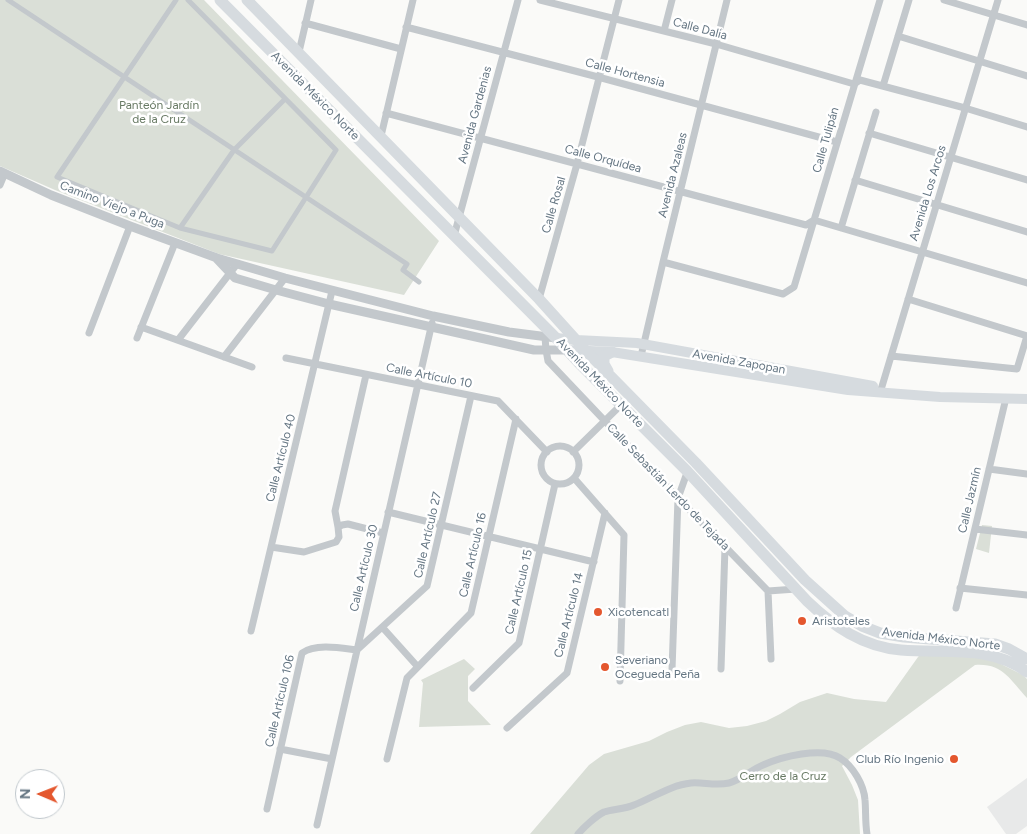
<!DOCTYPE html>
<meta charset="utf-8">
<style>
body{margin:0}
#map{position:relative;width:1027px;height:834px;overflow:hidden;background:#fafaf8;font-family:Figtree,sans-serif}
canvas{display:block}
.north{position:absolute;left:15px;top:769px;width:50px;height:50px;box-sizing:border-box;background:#fff;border:1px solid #c1c8cd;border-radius:50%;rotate:271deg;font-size:14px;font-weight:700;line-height:20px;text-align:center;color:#657683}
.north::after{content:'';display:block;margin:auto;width:18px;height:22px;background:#e4572e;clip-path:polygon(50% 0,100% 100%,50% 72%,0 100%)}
</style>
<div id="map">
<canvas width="1027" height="834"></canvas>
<div class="north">N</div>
</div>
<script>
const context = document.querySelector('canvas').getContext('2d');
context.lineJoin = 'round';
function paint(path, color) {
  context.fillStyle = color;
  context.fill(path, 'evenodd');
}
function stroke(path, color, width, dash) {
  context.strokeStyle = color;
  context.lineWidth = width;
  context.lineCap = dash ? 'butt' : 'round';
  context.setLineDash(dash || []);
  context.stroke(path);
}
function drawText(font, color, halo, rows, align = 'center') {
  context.font = font + ' Figtree,sans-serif';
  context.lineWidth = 5;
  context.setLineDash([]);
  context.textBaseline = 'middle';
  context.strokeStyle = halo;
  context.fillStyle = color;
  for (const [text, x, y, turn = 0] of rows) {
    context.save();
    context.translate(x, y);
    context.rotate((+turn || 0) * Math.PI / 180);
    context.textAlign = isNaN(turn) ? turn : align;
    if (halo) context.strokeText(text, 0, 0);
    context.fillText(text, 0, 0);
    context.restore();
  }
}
paint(new Path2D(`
 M1027,778V826L1016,834H1006L987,807Z`), '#e8e9e9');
paint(new Path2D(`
 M0,0H204L439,241L404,295L219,254L55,190L0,166Z
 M982,525L992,526L989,553L976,549Z
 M923,650L989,658L1023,675L1027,679V698C1010,680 1003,663 975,665L851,757L842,766L852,785L858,800L860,834H530L589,765L604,754L649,741L667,732L685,725L701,722L729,728L747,726L766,721L780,714L800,702L827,693L854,699L886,702Z
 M464,659L475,669L468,676V701L491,725L419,727L423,683L421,680Z`), '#dadfd7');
stroke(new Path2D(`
 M8,0L407,264L403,270L419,282
 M176,0L57,177L180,228L272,251L336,150L188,0
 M180,228L234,150L285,99`), '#c3c8cc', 5);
stroke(new Path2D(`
 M540,0L716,44L854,84L860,80L965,108L1027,127
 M944,0L1027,25
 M305,23L401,49
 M406,27L598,77L837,142
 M664,31L672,0
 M898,36L1027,76
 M299,52L311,0
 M883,86L909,0
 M386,113L806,225L814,220L1027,283
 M869,133L1027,180
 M381,136L413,0
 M855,180L1027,232
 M0,185L5,173
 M841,228L876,112
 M454,236L518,0
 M663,262L783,294L794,287L880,0
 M539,299L577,164L619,0
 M141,327L252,367
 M89,333L130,226
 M545,337L546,350L548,361L678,498L768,591L796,589
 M137,338L175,243
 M178,340L237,264
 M641,356L663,262L727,0
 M891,356L1017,369L1027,336L908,299
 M224,357L285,278
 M286,358L498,401L547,452
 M880,393L998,0
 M541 465a19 19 0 1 1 38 0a19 19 0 1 1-38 0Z
 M573,452L623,403
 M989,469L1027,474
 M574,478L624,535L620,681
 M388,512L594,562
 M338,527L335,511L366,375
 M975,529L1027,535
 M271,547L304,552L336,542L339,537L338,527L342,525L348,524L383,533
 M960,588L1027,595
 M768,591L771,659
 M956,608L1006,398
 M383,628L418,667
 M251,631L332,291
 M721,669L725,547
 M672,670L678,498L688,470
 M473,688L519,643L555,484
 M507,728L567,673L605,513
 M280,749L332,759
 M387,759L407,678L471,613L516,419
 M267,809L302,653C316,643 341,648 357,650L427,586L471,396
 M317,825L432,323
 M578,834C584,827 596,816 604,812C614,809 625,809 634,805C652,798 671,785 691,783C703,782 716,786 729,783C741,780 751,770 763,765C781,757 822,746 840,758C853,766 864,785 865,800C866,811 865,822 867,834`), '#c3c8cc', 7);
stroke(new Path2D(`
 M0,171L51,195L130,226L217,258L285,278L433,316L509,332L556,338
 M217,259L235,278L276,290L329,304L534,350H567`), '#c3c8cc', 9);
stroke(new Path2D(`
 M556,338L576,340L637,343L873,386
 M567,350L612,352L848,390L940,397L1027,399`), '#d6dbdf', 10);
stroke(new Path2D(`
 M220,0L556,338L578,362L687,471L807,601C833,626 863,647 901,650C945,654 989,644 1027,672
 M247,0L539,299L585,350L696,463L805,580L845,616L862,626L880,633L904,637L995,644L1009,649L1027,659
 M608,371L604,364V356L612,352`), '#d6dbdf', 11);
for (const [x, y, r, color] of [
 [598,612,5,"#e4572e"],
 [802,621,5,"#e4572e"],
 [605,667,5,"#e4572e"],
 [954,759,5,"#e4572e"]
]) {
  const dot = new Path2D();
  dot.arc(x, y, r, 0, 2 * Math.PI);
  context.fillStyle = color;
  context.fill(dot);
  stroke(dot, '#fff', 2);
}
drawText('12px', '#657683', '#fff', [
 ["Calle Dalia",700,29,15],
 ["Calle Hortensia",625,73,15],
 ["Avenida México Norte",315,96,45],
 ["Avenida Gardenias",475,115,-75],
 ["Calle Tulipán",826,140,-74],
 ["Calle Orquídea",603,159,15],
 ["Avenida Azaleas",673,175,-76],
 ["Avenida Los Arcos",928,193,-73],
 ["Camino Viejo a Puga",112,205,21],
 ["Calle Rosal",554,205,-74],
 ["Avenida Zapopan",739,362,10],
 ["Calle Artículo 10",429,376,11],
 ["Avenida México Norte",600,383,46],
 ["Calle Artículo 40",281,458,-76],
 ["Calle Sebastián Lerdo de Tejada",668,487,46],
 ["Calle Jazmín",970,500,-77],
 ["Calle Artículo 27",428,535,-77],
 ["Calle Artículo 16",473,555,-77],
 ["Calle Artículo 30",364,568,-77],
 ["Calle Artículo 15",519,592,-77],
 ["Calle Artículo 14",569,615,-76],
 ["Avenida México Norte",941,639,7],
 ["Calle Artículo 106",280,701,-77]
]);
drawText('12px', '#687a64', '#fff', [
 ["Panteón Jardín",159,105],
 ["de la Cruz",159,119],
 ["Cerro de la Cruz",783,776]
]);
drawText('12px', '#657683', '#fff', [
 ["Xicotencatl",608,612],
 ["Aristoteles",812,621],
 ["Severiano",615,660],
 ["Ocegueda Peña",615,674],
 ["Club Río Ingenio",944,759,"right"]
], 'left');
</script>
